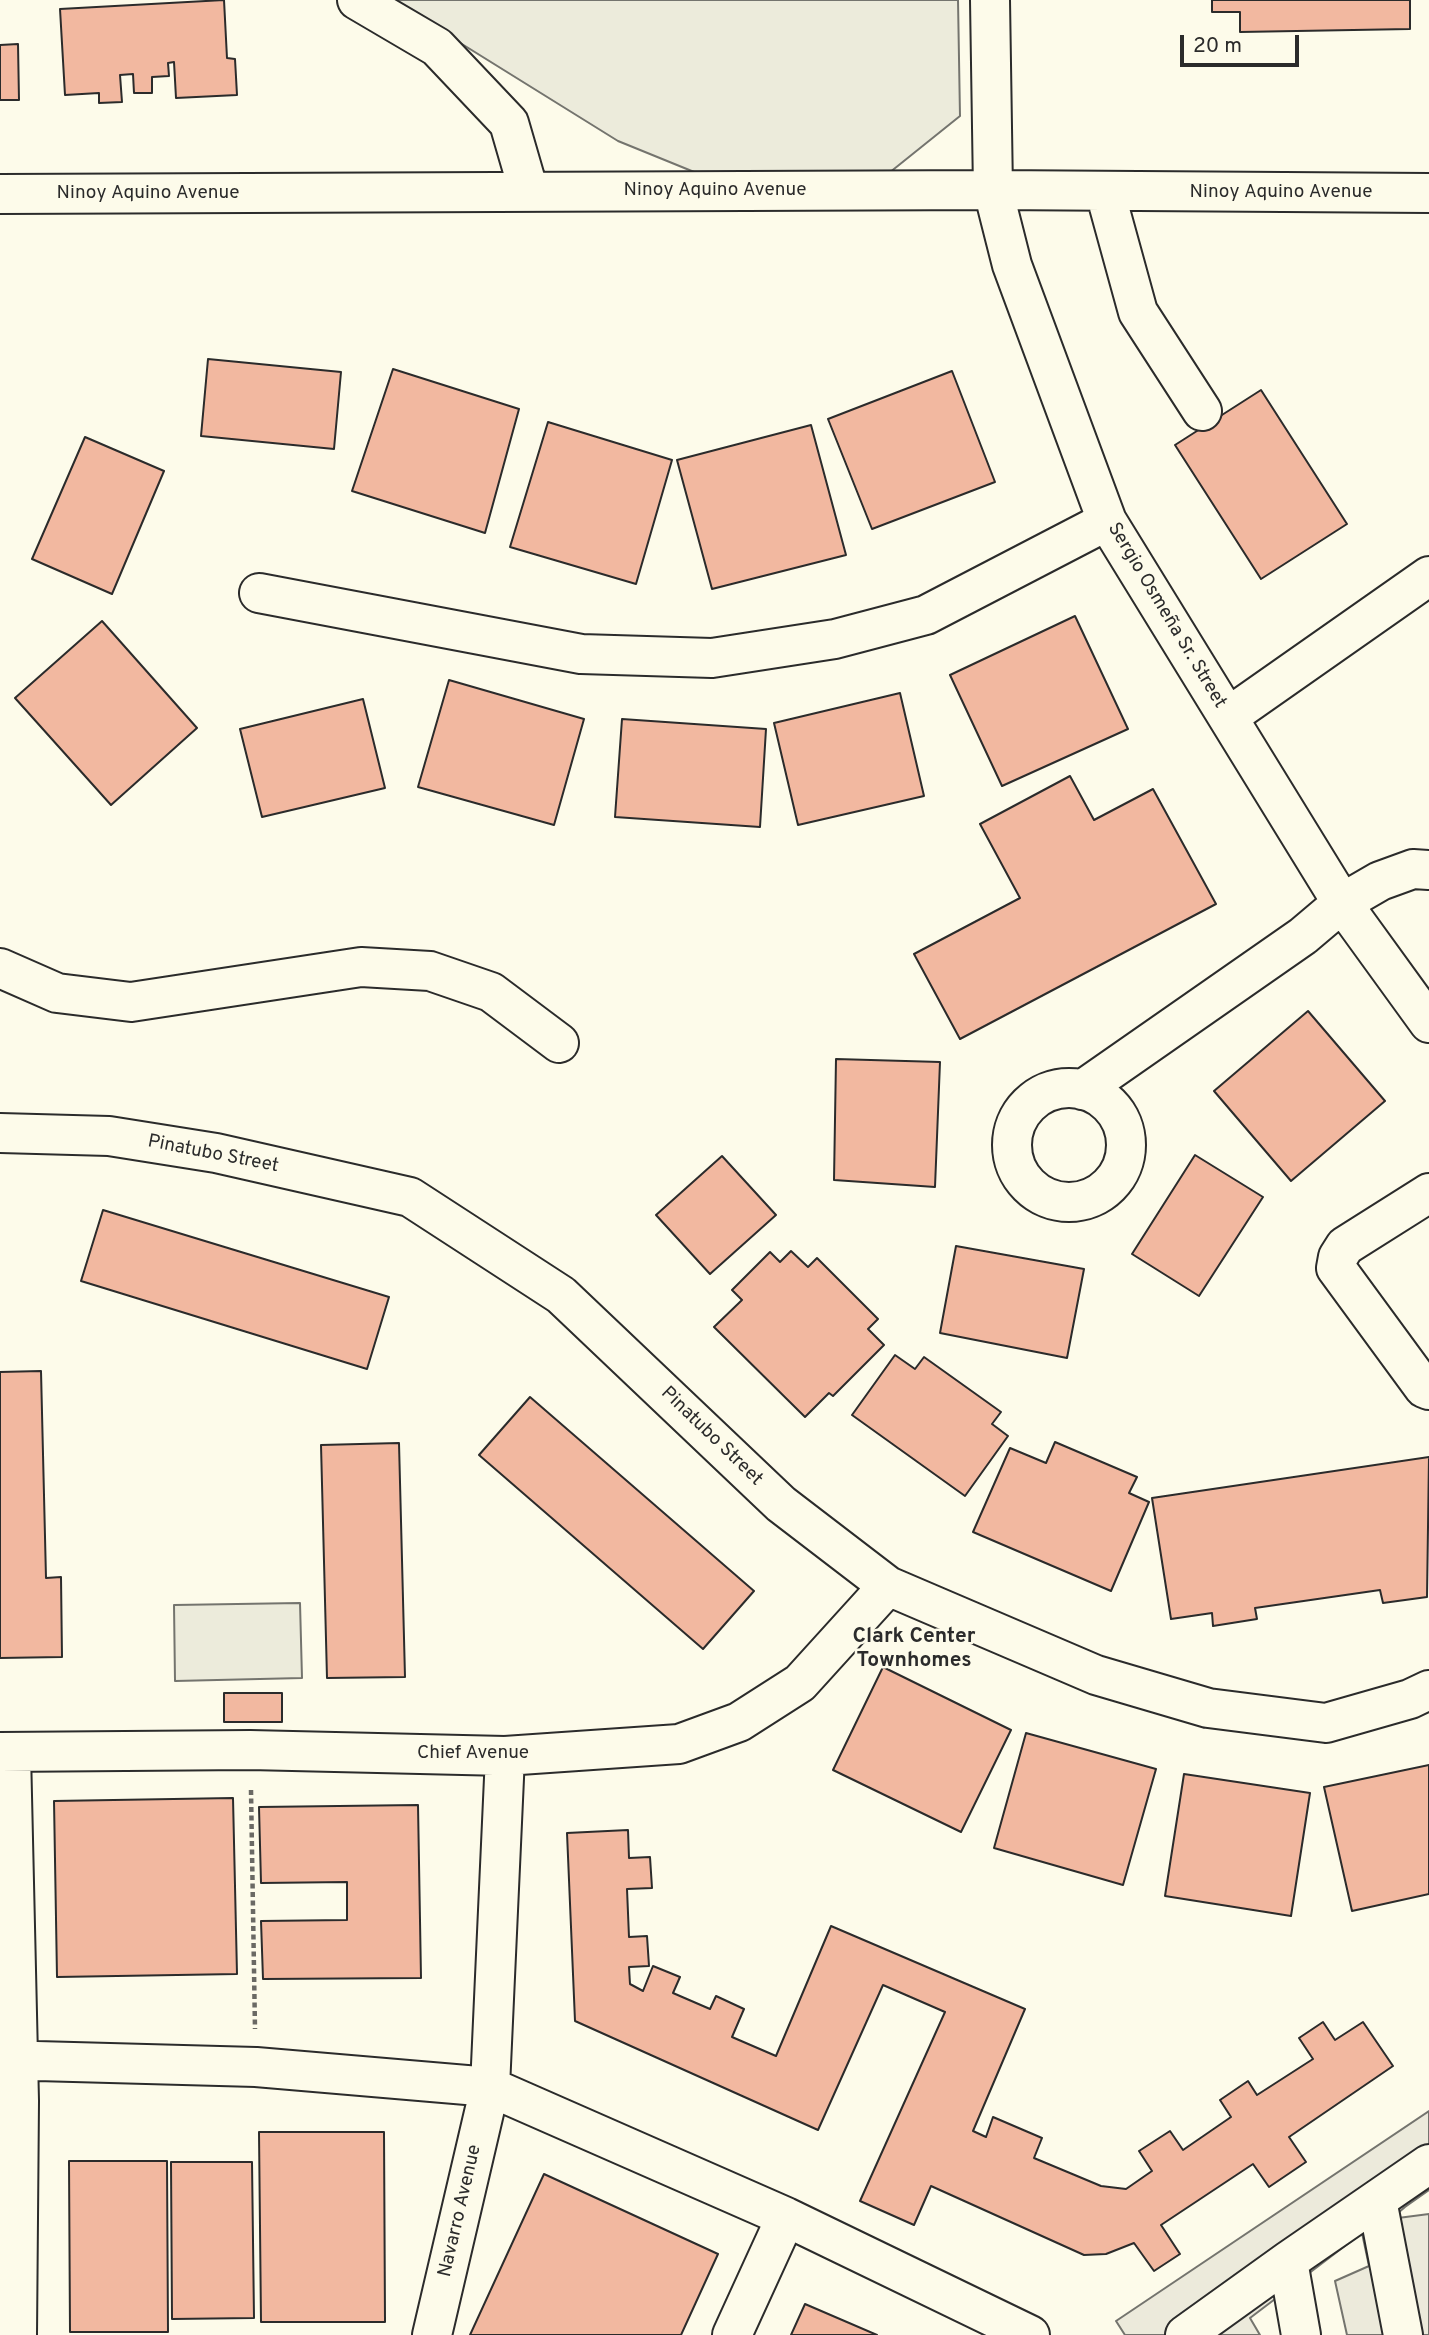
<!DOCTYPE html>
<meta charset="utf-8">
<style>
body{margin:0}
#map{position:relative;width:1429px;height:2335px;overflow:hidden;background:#fdfbea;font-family:Overpass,sans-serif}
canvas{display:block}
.scale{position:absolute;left:1180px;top:35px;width:119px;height:32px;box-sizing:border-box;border:4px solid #2b2b2b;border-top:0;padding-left:9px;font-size:21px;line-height:24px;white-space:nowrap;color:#2b2b2b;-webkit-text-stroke:5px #fdfbea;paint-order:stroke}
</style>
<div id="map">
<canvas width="1429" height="2335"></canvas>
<div class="scale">20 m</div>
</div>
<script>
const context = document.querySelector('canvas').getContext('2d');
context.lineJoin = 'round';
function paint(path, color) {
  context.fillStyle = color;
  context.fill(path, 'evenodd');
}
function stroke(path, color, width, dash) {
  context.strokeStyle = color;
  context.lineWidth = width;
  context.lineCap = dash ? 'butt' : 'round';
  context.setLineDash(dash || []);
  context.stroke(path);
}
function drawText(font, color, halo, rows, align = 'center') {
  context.font = font + ' Overpass,sans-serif';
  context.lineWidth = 5;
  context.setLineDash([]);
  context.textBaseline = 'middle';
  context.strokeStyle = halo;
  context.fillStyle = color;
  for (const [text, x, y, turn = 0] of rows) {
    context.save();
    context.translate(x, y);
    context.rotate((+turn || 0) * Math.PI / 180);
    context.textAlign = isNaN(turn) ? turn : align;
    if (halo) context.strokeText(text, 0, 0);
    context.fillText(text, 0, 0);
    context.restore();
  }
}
const green = new Path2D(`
 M391,0H958L960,116L884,177L704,176L618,141Z
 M300,1603L302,1678L175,1681L174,1605Z`);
paint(green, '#ecebdb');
stroke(green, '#74746e', 2);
const parking = new Path2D(`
 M1429,2111V2190L1405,2207L1398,2213V2218L1429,2214V2335H1347L1335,2281L1369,2266L1362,2233L1250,2318L1260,2335H1125L1116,2321Z`);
paint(parking, '#eceadb');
stroke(parking, '#74746e', 2);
const building = new Path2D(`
 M224,0L227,58L235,59L237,95L176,98L174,62L168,63L169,76L152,77V93H134L133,74L120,75L122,102L99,103V93L65,95L60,9Z
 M1212,0H1410V29L1240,32V12H1212Z
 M18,44L19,100H0V45Z
 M208,359L341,372L334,449L201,436Z
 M393,369L519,409L485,533L352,491Z
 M952,371L995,482L872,529L828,419Z
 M1261,390L1347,524L1261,579L1175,445Z
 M548,422L672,460L636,584L510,547Z
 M811,425L846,555L712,589L677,460Z
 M85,437L164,471L112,594L32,559Z
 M1075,616L1128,729L1002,786L950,675Z
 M102,621L197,728L111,805L15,698Z
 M449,680L584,719L554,825L418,787Z
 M900,693L924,796L798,825L774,723Z
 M363,699L385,788L262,817L240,729Z
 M622,719L766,729L760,827L615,817Z
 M1070,776L1094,820L1153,789L1216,904L960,1039L914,954L1020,898L980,824Z
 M1308,1011L1385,1101L1291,1181L1214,1091Z
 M836,1059L940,1062L935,1187L834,1180Z
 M1195,1155L1263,1197L1199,1296L1132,1254Z
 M722,1156L776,1215L710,1274L656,1215Z
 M103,1210L389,1297L367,1369L81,1281Z
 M956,1246L1084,1269L1067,1358L940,1333Z
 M791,1251L808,1267L817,1258L878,1319L868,1329L884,1345L833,1396L829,1393L805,1417L714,1327L742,1300L732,1290L770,1252L780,1262Z
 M895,1355L915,1369L924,1357L1001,1412L992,1424L1008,1436L965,1496L852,1415Z
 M41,1371L46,1578L61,1577L62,1657L0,1658V1372Z
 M530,1397L754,1591L703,1649L479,1455Z
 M1055,1442L1137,1477L1129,1493L1149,1502L1111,1591L973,1532L1010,1448L1046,1463Z
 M399,1443L405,1677L327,1678L321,1445Z
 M1429,1457L1427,1597L1383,1603L1380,1590L1255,1608L1257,1619L1213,1626L1212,1613L1171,1619L1152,1498Z
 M883,1667L1011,1730L961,1832L833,1770Z
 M224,1693H282V1722H224Z
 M1026,1733L1156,1769L1123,1885L994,1848Z
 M1429,1765V1894L1352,1911L1324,1787Z
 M1184,1774L1310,1793L1291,1916L1165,1896Z
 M233,1798L237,1974L57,1977L54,1801Z
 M418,1805L421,1978L263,1979L261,1921L347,1920V1882L261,1883L259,1807Z
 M628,1830L629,1858L650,1857L652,1888L627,1889L629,1937L647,1936L649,1966L629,1967L630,1984L643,1991L653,1966L680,1977L673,1993L710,2009L716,1996L744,2009L732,2037L776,2056L831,1926L1025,2009L973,2131L986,2137L993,2117L1042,2138L1034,2158L1101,2186L1126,2189L1152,2171L1139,2151L1170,2131L1183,2150L1231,2117L1220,2100L1248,2081L1257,2095L1313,2059L1299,2038L1323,2022L1335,2040L1363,2022L1393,2066L1289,2137L1306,2162L1269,2187L1253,2164L1161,2225L1180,2254L1154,2271L1134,2243L1106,2254L1084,2255L931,2186L914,2225L860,2201L945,2012L883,1985L818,2130L575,2021L567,1833Z
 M259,2132H384L385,2322H261Z
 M69,2161H167L168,2332H70Z
 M171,2162H252L254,2318L172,2319Z
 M544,2174L718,2254L681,2335H470Z
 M805,2304L877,2335H791Z`);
paint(building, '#f2b8a0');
stroke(building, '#2b2b2b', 2);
const minor = new Path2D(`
 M357,0L437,47L509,123L529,192
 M990,0L993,190L1012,265L1107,521L1342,903L1429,1023
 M1105,192L1138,312L1202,411
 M0,194L993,190L1429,193
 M259,593L581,654L712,658L835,639L926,615L1107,521
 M1228,717L1429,576
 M0,968L57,993L131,1002L361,967L430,971L491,992L559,1043
 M1012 1145a57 57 0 1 1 114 0a57 57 0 1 1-114 0Z
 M1082,1090L1303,936L1342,903L1380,881L1413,869L1429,870
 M0,1133L109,1136L216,1153L410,1197L561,1295L781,1504L888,1586L1096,1675L1208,1708L1326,1723L1410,1699L1429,1690
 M1429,1193L1345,1246L1338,1257L1336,1268L1424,1388L1429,1390
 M0,1752L250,1750L505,1756L679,1744L739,1722L800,1683L888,1586
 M11,1752L19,2101L17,2335
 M0,2060L256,2067L490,2087L786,2217L1030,2335
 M1377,2200L1403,2335
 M432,2335L490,2087L505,1756
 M732,2335L786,2217
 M1185,2335L1288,2261
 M1301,2335L1288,2261L1429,2164`);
stroke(minor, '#2b2b2b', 42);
stroke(new Path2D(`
 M251,1790L255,2029`), '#6a6964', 4.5, [5, 3.5]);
stroke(minor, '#fdfbea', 38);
drawText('19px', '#2b2b2b', '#fdfbea', [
 ["Ninoy Aquino Avenue",715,191],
 ["Ninoy Aquino Avenue",1281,193],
 ["Ninoy Aquino Avenue",148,194],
 ["Sergio Osmeña Sr. Street",1166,616,59],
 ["Pinatubo Street",213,1155,11],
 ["Pinatubo Street",711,1437,44],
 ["Chief Avenue",473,1754],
 ["Navarro Avenue",461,2211,-77]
]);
drawText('bold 21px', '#2b2b2b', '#fdfbea', [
 ["Clark Center",914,1638],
 ["Townhomes",914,1662]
]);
</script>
